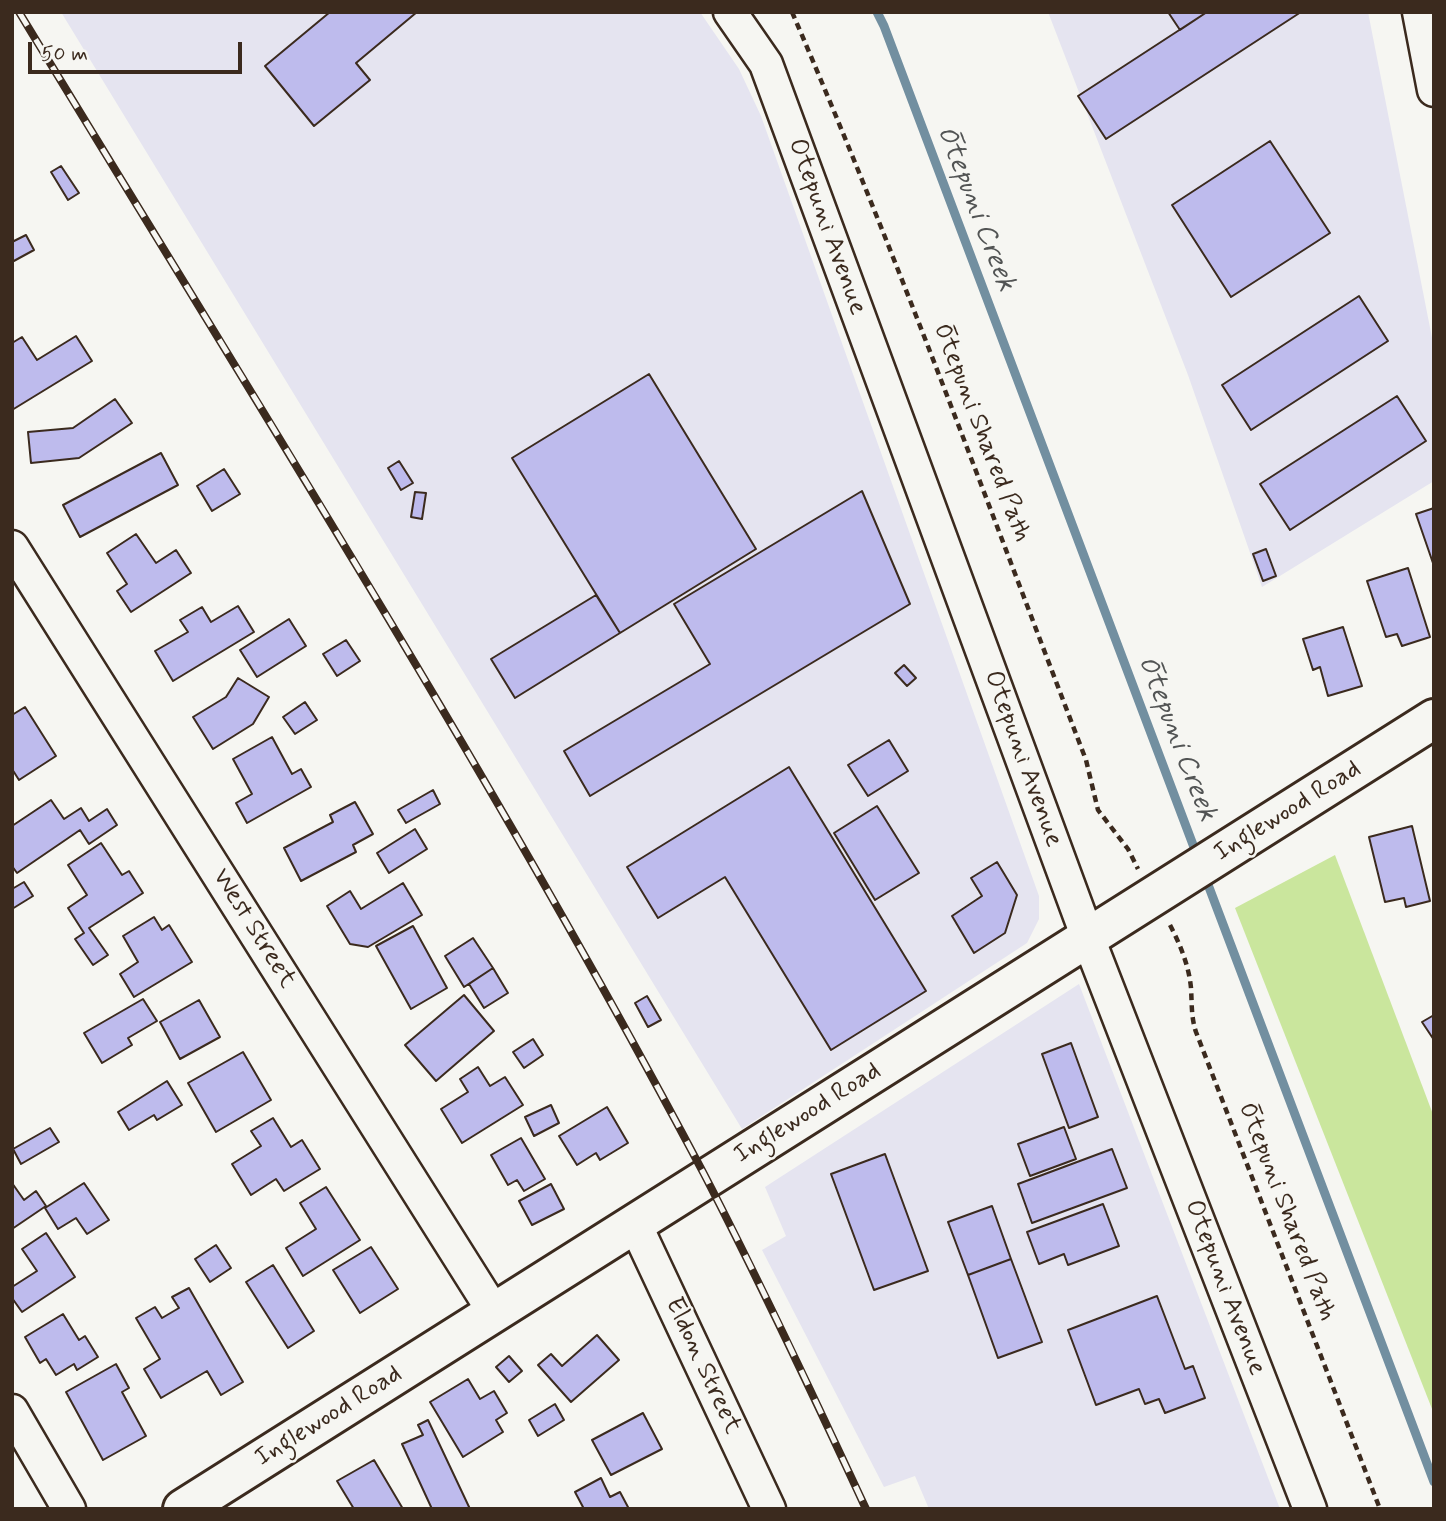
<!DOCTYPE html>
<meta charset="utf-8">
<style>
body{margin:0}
#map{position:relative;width:1446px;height:1521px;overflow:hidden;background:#f6f6f2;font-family:Mynerve,sans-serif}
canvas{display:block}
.frame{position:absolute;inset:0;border:14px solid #3b2a1e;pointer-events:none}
.scale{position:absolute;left:28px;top:42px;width:214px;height:32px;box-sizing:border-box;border:4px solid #3b2a1e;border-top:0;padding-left:9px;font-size:21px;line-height:24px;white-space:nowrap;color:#3b2a1e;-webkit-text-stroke:5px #f6f6f2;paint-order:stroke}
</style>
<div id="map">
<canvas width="1446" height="1521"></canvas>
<div class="frame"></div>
<div class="scale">50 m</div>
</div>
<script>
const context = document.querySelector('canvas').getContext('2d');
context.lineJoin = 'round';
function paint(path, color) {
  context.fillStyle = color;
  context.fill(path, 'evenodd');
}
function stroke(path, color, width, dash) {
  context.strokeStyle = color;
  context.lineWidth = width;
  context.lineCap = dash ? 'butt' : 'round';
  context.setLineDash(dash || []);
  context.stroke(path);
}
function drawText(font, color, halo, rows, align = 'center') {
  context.font = font + ' Mynerve,sans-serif';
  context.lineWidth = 5;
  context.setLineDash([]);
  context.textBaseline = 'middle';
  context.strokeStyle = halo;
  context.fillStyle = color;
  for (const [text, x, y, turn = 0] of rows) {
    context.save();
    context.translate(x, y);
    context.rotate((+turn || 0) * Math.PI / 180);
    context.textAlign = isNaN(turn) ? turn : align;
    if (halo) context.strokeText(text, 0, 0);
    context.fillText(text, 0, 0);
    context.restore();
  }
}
paint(new Path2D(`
 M61,12H700L739,69L761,116L1039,896V919L1027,943L742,1129Z
 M1048,12H1368L1434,348V481L1262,587L1188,375Z
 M1079,984L1280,1509H929L915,1476L884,1487L762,1250L786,1236L765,1187Z`), '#e5e4f0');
paint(new Path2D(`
 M1335,855L1434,1117V1414L1235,908Z`), '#cae69d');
stroke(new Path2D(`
 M877,12L884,26L1198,858
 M1204,874L1434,1482`), '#728fa0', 9);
const building = new Path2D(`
 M330,12H417L356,63L370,80L314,126L265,66Z
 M1168,12H1207L1180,30Z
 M1207,12H1301L1106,139L1078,96Z
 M1270,141L1330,233L1231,297L1172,205Z
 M61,166L79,193L68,200L51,172Z
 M26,235L34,250L12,262V242Z
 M1359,296L1388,341L1251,430L1222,385Z
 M76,336L92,361L12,410V343L22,337L37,360Z
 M649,374L756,549L620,633L512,458Z
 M1397,396L1426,441L1290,530L1260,484Z
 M115,399L132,423L79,458L31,463L28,432L73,428Z
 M161,453L178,485L80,537L63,505Z
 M399,461L413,483L401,490L388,468Z
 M224,469L240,494L212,511L197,486Z
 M862,491L910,604L590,796L564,751L710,664L674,604Z
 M415,492L426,493L422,519L411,517Z
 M1434,508V566L1416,514Z
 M136,534L156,563L176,550L191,573L131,612L117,591L127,584L107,553Z
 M1266,549L1276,576L1263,581L1253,554Z
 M1408,568L1430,637L1402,646L1397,634L1386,637L1367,581Z
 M596,595L620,633L515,698L491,659Z
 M238,606L254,632L173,681L155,651L188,632L180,620L202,607L211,622Z
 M289,619L306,646L257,677L240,650Z
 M1343,627L1362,686L1328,696L1320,667L1313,670L1303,639Z
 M346,640L360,661L337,676L323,654Z
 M904,665L916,678L907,686L895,673Z
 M238,678L269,697L253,724L213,749L193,717L226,697Z
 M305,702L317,720L295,734L283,717Z
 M25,707L56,756L19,780L12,769V715Z
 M272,737L292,774L301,769L311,787L247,823L236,803L252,794L233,759Z
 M889,740L908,771L868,796L848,765Z
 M789,767L926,991L831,1050L725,877L658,918L627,867Z
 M433,790L440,804L406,823L398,810Z
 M51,800L64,819L81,808L89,821L107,809L117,825L89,844L80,830L17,873L12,866V826Z
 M355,802L373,834L353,845L356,852L301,881L284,848L333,822L330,815Z
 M877,806L919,873L875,900L834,833Z
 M1412,826L1430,901L1406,907L1404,898L1385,902L1369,837Z
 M415,829L427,849L389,873L377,853Z
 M101,843L122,875L129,871L143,893L89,928L108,955L93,965L75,939L84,933L68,908L87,895L68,865Z
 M997,862L1017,895L1005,933L974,953L952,916L982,896L971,878Z
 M24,882L33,896L12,909V889Z
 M403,883L422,915L368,947L350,944L327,906L350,891L361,909Z
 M154,917L162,930L169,925L192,962L134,997L120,974L138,962L123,936Z
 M413,926L447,988L411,1009L376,946Z
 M473,938L493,968L464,987L445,956Z
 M493,968L508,993L484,1008L469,984Z
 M464,995L494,1031L436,1081L405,1045Z
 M647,996L661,1020L648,1027L635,1003Z
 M143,999L157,1021L128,1038L132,1045L102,1063L84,1033Z
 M199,1000L220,1037L180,1059L160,1022Z
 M1434,1015V1040L1422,1022Z
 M533,1039L543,1055L524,1068L513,1052Z
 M1071,1043L1098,1117L1069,1128L1042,1054Z
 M243,1052L271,1100L216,1132L188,1083Z
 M478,1067L490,1086L505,1077L523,1105L462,1143L441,1109L468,1092L460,1079Z
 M167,1081L182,1105L157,1120L154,1115L129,1130L118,1112Z
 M551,1105L559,1123L534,1136L525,1117Z
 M607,1107L628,1143L600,1160L596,1153L577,1165L559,1136Z
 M273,1118L291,1147L302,1140L320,1169L284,1191L276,1179L251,1195L232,1164L261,1146L251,1131Z
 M1064,1127L1076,1159L1030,1176L1018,1144Z
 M50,1128L59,1142L21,1164L13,1149Z
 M521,1138L545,1179L524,1191L517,1180L508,1185L491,1155Z
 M1112,1149L1127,1188L1032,1223L1018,1184Z
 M885,1154L928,1271L874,1290L831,1174Z
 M12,1183L24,1200L36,1191L46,1206L12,1229Z
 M84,1183L109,1220L87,1234L76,1218L58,1229L45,1208Z
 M551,1184L564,1209L532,1225L519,1201Z
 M326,1187L360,1240L303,1276L286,1248L316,1229L300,1203Z
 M1103,1204L1119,1246L1068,1265L1064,1254L1039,1264L1027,1232Z
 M992,1206L1011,1259L968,1275L948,1222Z
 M46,1233L75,1277L22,1312L12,1298V1287L37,1271L22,1249Z
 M216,1245L231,1268L210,1282L195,1259Z
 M371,1247L398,1289L360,1313L333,1270Z
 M1011,1259L1042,1342L998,1358L968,1275Z
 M273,1265L314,1331L288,1348L246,1282Z
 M189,1288L243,1382L221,1395L207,1371L161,1398L144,1369L160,1359L136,1318L155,1307L162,1318L179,1308L172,1297Z
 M1157,1296L1185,1369L1193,1366L1205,1398L1165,1413L1159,1399L1145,1404L1139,1389L1096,1405L1068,1330Z
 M63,1314L79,1340L85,1336L98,1357L77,1370L74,1364L56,1375L46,1359L40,1363L25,1337Z
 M597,1335L619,1360L571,1402L538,1365L551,1354L562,1366Z
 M509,1356L522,1371L509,1382L496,1367Z
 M116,1364L129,1388L122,1392L146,1436L103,1460L66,1392Z
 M468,1379L480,1399L494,1391L507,1413L496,1420L503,1432L463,1457L430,1402Z
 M555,1404L564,1420L538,1436L529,1420Z
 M643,1413L662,1449L611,1475L592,1440Z
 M428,1420L470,1509H432L402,1444L423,1435L418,1425Z
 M374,1460L403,1509H354L337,1481Z
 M601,1478L610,1497L620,1492L629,1509H584L575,1492Z`);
paint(building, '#bebbed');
stroke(building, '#3b2a1e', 2);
const street = new Path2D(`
 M730,12L766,64L1088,938L1310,1509
 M1419,12L1434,90
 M12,547L494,1312
 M635,1224L769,1509
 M12,1411L69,1509`);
const secondary = new Path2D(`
 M183,1509L1434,719`);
stroke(street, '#3b2a1e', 37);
stroke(secondary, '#3b2a1e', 44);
stroke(new Path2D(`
 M792,12C898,258 990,510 1086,760L1098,810L1128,849L1138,869
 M1170,925C1180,944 1189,966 1191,988C1192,1004 1191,1017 1196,1032L1380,1509`), '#3b2a1e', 4.5, [7, 5]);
stroke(street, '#f6f6f2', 32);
stroke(secondary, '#f6f6f2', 38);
const rail = new Path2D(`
 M19,12C252,396 494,777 704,1174C761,1284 814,1397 866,1509`);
stroke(rail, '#3b2a1e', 8);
stroke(rail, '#f6f6f2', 5, [16]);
drawText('26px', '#3b2a1e', '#f6f6f2', [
 ["Otepuni Avenue",826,227,70],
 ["Ōtepuni Shared Path",981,433,69],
 ["Otepuni Avenue",1022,759,70],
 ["Inglewood Road",1288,812,-32],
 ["West Street",253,929,58],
 ["Inglewood Road",808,1114,-32],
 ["Ōtepuni Shared Path",1286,1212,69],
 ["Otepuni Avenue",1224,1288,69],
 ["Eldon Street",702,1366,65],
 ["Inglewood Road",329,1417,-32]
]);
drawText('italic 28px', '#525454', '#f6f6f2', [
 ["Ōtepuni Creek",975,209,69],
 ["Ōtepuni Creek",1176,739,69]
]);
</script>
